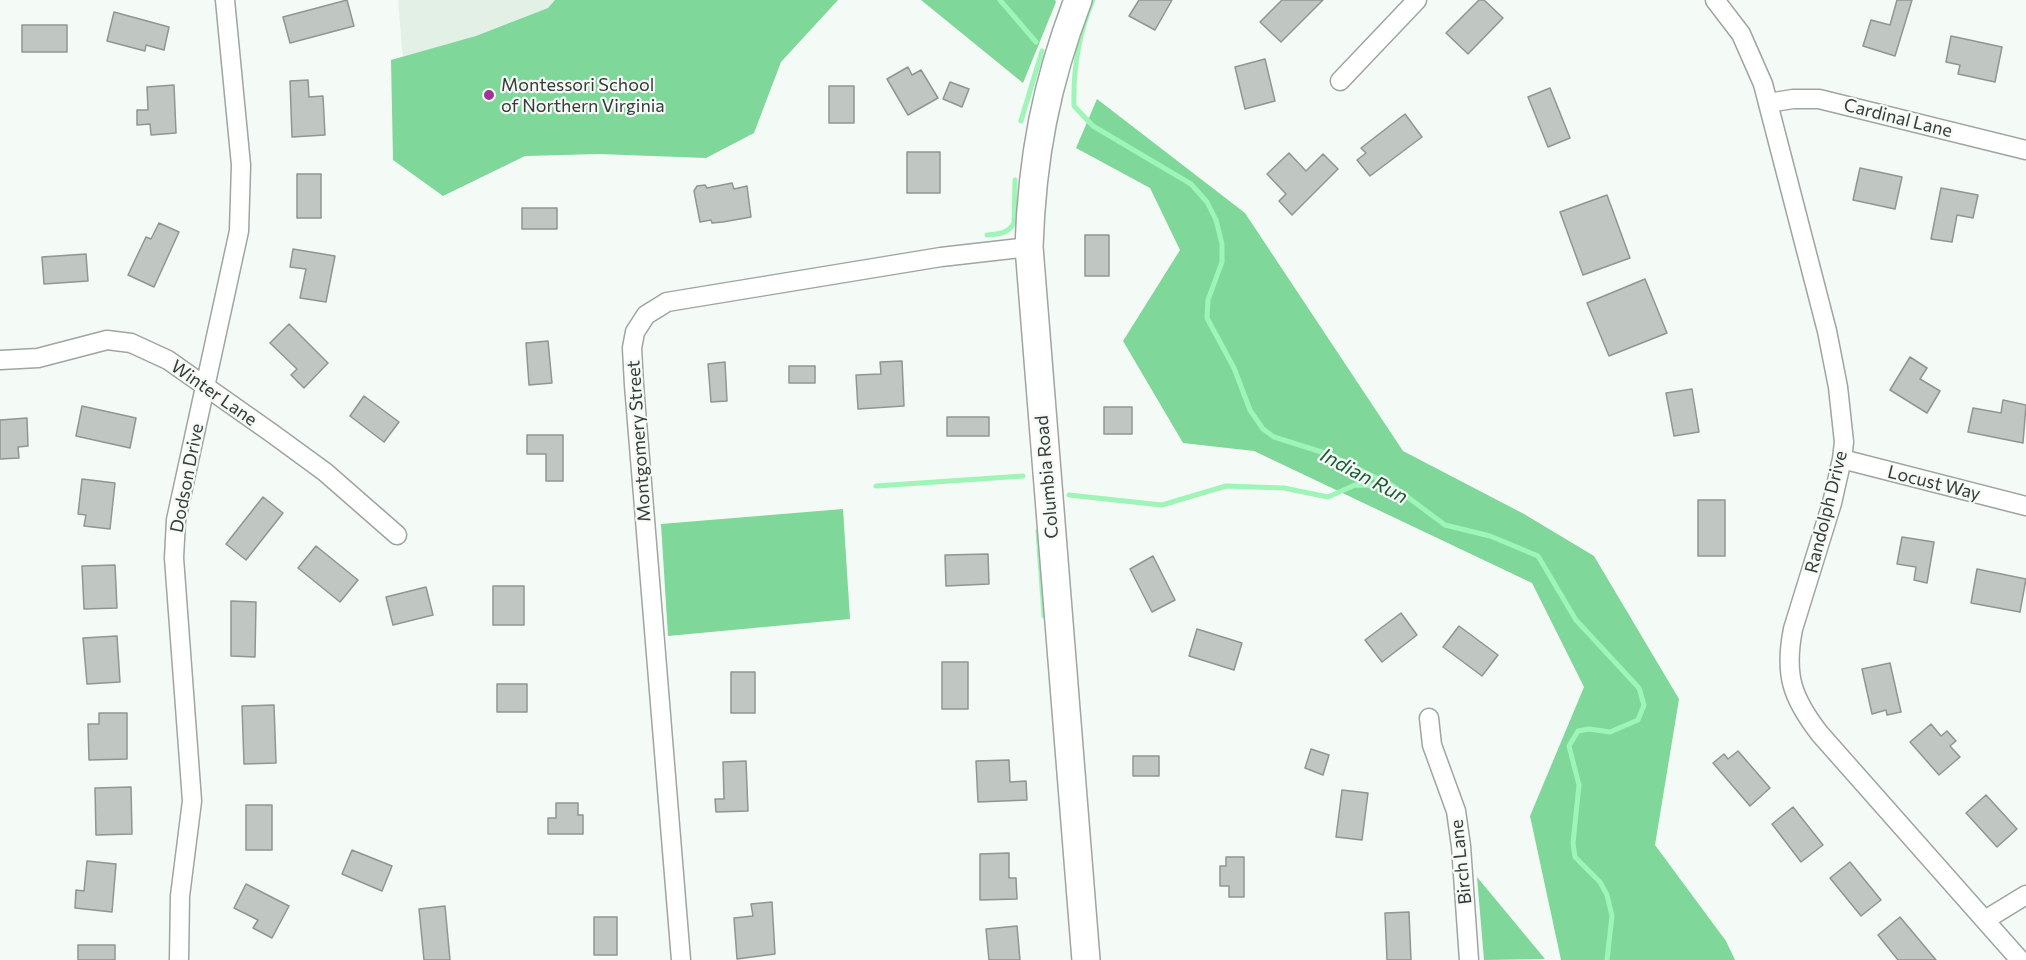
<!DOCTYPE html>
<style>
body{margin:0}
canvas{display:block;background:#f4faf5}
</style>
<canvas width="2026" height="960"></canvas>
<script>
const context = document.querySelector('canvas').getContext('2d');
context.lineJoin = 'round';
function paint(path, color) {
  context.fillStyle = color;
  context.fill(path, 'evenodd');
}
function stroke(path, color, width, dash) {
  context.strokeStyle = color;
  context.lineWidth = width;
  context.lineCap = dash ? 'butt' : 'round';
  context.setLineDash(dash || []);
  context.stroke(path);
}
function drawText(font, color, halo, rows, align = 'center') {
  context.font = font + ' Commissioner,sans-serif';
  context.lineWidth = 4.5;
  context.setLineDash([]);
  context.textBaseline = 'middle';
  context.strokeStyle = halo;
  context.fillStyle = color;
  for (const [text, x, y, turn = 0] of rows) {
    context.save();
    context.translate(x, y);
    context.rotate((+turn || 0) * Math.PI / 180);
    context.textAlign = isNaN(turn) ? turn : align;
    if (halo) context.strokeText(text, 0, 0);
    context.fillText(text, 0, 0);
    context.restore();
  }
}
paint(new Path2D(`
 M398,0H563L411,155Z`), '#e3f0e6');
paint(new Path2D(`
 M555,0H838L781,62L754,133L706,158L599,154L525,156L443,196L393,160L391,60L476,36L548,8Z
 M921,0H1055L1056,2L1023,83Z
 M1097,99L1245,213L1403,451L1524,514L1594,556L1679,699L1655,845L1726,941L1735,960H1561L1530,816L1584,687L1532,583L1254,451L1183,443L1123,341L1180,250L1150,188L1076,148Z
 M843,509L850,619L668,636L661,524Z
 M1477,877L1545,959L1484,960Z`), '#80d79a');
stroke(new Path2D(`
 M1000,0L1036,42
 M1093,0C1078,35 1073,68 1074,106L1093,126L1191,184L1207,202L1216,220L1222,244V262L1208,300L1207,318L1234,368L1250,410L1263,429L1274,437L1328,454L1393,486L1445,525L1490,536L1538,556L1576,620L1639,688L1644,705L1638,720L1610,732L1589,729L1578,731L1569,746L1579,785L1573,843L1575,857L1600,882L1607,895L1612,916L1607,960
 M1021,121L1042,51
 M987,235C998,234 1008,234 1014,223L1015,180
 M876,486L1023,476
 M1069,495L1162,505L1226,486L1284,488L1328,497L1355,485L1391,486
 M1038,531L1044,616`), '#9ef5b7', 5);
const building = new Path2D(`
 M347,0L354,26L290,43L283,17Z
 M1139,0H1172L1155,30L1129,16Z
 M1282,0H1323L1281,42L1260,22Z
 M1479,0H1484L1503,18L1468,54L1446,33Z
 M1897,0H1912L1895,56L1863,46L1871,20L1890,25Z
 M114,12L169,27L164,50L146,45L145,51L107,41Z
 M22,25H67V52H22Z
 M1951,36L2002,47L1995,82L1958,74L1960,65L1946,62Z
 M1265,59L1275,101L1245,109L1235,67Z
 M908,67L912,75L921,70L938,98L908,115L887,79Z
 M308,80L309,97L323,96L325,135L292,137L290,81Z
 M950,82L969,89L962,107L943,99Z
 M174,85L176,133L151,135L150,124L137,125V110H148L147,87Z
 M829,86H854V123H829Z
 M1550,88L1570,138L1548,147L1528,97Z
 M1405,114L1422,137L1370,176L1357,160L1366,153L1361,148Z
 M907,152H940V193H907Z
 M1289,153L1306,171L1323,154L1338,169L1292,215L1279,201L1286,194L1267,174Z
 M1860,168L1902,177L1895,209L1853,200Z
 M297,174H321V218H297Z
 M732,183L734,189L747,186L751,217L723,222L712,223L711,220L700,222L694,191L697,186L705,185L707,188Z
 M1941,188L1978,195L1973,218L1957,215L1952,242L1931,239Z
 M1607,195L1630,258L1583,275L1560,212Z
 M522,208H557V229H522Z
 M159,223L179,232L154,287L128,275L146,237L151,239Z
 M1085,235H1109V276H1085Z
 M293,249L335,256L326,302L300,298L306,269L290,267Z
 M86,254L88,281L44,284L42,257Z
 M1645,279L1667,333L1609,356L1587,303Z
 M289,324L328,363L304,388L291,375L297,369L270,343Z
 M548,341L552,383L529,385L526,343Z
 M1910,357L1927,368L1920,379L1940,391L1927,413L1890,390Z
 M902,361L904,406L858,409L856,375L881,374L880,362Z
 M725,362L727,401L711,402L708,364Z
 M789,366H815V383H789Z
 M1692,389L1699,432L1674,436L1666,393Z
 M364,396L399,422L384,442L350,416Z
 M2003,400L2026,405L2023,443L1968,432L1973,408L2001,413Z
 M82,406L136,418L130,448L76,436Z
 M1104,407H1132V434H1104Z
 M947,417H989V436H947Z
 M27,418L28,446L18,447L19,458L0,459V420Z
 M527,435H563V481H546V454H527Z
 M82,479L115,483L110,529L84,526L86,515L78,514Z
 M263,497L283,513L246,560L226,544Z
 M1698,500H1725V556H1698Z
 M1902,537L1934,542L1927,583L1914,580L1916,567L1897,564Z
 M316,546L358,580L340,602L298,568Z
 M988,554L989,584L946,586L945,555Z
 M1153,556L1175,600L1152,612L1130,569Z
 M115,565L117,608L84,609L82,566Z
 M1977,569L2026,579L2020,612L1971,603Z
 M493,586H524V625H493Z
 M426,587L433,615L393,625L386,597Z
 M231,601L256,602L255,657L231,656Z
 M1401,613L1417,635L1382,662L1365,640Z
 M1459,626L1498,655L1482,676L1443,647Z
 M1197,629L1242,643L1234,670L1189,656Z
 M117,636L120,682L87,684L83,638Z
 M942,662H968V709H942Z
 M1890,663L1901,712L1887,715L1886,710L1872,714L1862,669Z
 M731,672H755V713H731Z
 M497,684H527V712H497Z
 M274,705L276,763L244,764L242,706Z
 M99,713H127V759L89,760L88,724H99Z
 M1931,724L1941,736L1947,731L1956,741L1950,746L1960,757L1939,775L1910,742Z
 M1311,749L1329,755L1323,775L1305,768Z
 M1738,751L1770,788L1750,806L1713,763L1724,754L1728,759Z
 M1133,756H1159V776H1133Z
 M1009,760L1010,782L1026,781L1027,800L978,802L976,761Z
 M746,761L748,811L716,812L715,799H724L723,762Z
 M131,787L132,834L96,835L95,788Z
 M1342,790L1368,793L1362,840L1336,837Z
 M1986,795L2017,829L1997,847L1966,813Z
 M556,803H578V815H583V834H548V818H556Z
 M246,805H272V850H246Z
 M1793,807L1823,845L1801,862L1772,824Z
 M352,850L392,866L382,891L342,874Z
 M1009,853V878H1016L1017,899L980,900V854Z
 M1226,857H1244V897H1229V886H1220V866H1226Z
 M87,861L116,864L112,912L75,908L76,890L84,891Z
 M1850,862L1881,900L1861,916L1830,878Z
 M246,884L289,906L272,938L253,928L258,920L234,908Z
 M772,902L775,954L737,959L734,918L753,916L751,904Z
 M445,906L450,960H424L419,909Z
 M1409,912L1411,960H1387L1385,913Z
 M594,917H617V955H594Z
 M1900,917L1936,960H1898L1878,935Z
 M1017,926L1020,960H989L986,929Z
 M78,945H115V960H78Z`);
paint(building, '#c0c6c1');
stroke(building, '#909692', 1.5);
const street = new Path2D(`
 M1715,0L1741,34L1763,84L1827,331L1838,387L1844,442L1842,459L1832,503L1793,629C1784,675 1792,698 1820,734L2020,960
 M1340,81L1417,0
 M1768,103L1793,99H1819L2026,150
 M0,360L38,358L107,340L131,343L168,360L273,434L325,472L397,535
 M1842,459L2026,506
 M1429,718L1432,745L1456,811L1461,846L1469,960
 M1985,920L2026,895
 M179,960L180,896L192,801L174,558L176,520L239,231L241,165L225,0
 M681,960L634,385L632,348L635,332L646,315L667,302L941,257L1029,247`);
const secondary = new Path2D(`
 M1078,0C1046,84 1032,157 1029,247L1086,960`);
stroke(street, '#9fa5a1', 21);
stroke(secondary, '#9fa5a1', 30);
stroke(street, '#fff', 18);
stroke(secondary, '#fff', 27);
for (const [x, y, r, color] of [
 [489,95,6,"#a13595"]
]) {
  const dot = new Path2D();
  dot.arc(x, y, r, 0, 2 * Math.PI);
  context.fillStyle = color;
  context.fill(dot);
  stroke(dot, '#f4faf5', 2);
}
drawText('18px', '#373a38', '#f4faf5', [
 ["Montessori School",501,85],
 ["of Northern Virginia",501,106]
], 'left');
drawText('18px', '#373a38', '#f4faf5', [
 ["Cardinal Lane",1898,118,14],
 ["Winter Lane",214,393,35],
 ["Montgomery Street",639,441,-94],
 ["Columbia Road",1047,477,-95],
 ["Dodson Drive",187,478,-79],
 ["Locust Way",1934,483,14],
 ["Randolph Drive",1826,512,-76],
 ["Birch Lane",1461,862,-96]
]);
drawText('italic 20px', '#1c5a34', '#f4faf5', [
 ["Indian Run",1364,476,28]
]);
</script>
